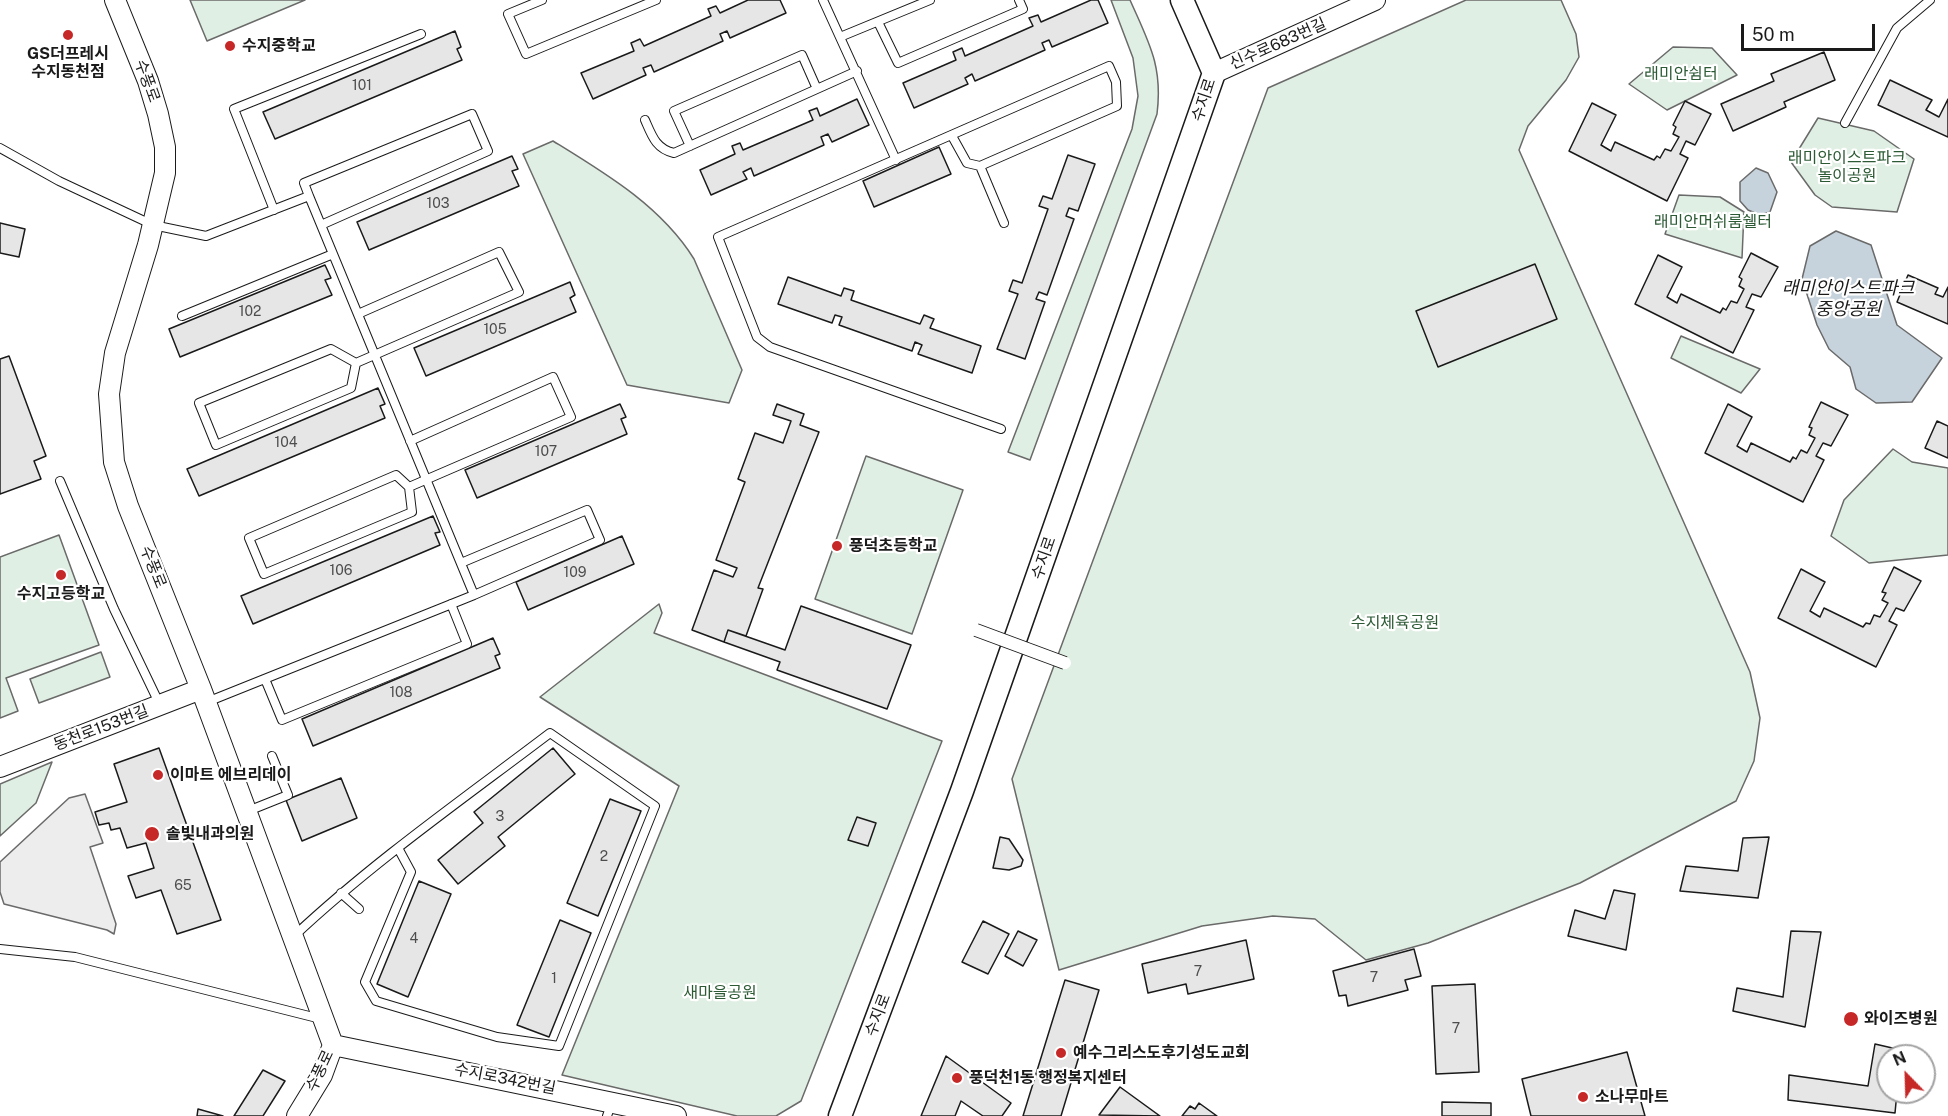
<!DOCTYPE html>
<meta charset="utf-8">
<style>
body{margin:0}
#map{position:relative;width:1948px;height:1116px;overflow:hidden;background:#fff;font-family:"Public Sans",sans-serif}
canvas{display:block}
.north{position:absolute;left:1876px;top:1044px;width:60px;height:60px;box-sizing:border-box;background:#fff;border:2px solid #a3a3a3;border-radius:50%;rotate:337deg;font-size:16px;font-weight:700;line-height:24px;text-align:center;color:#1a1a1a}
.north::after{content:'';display:block;margin:auto;width:21px;height:27px;background:#c62828;clip-path:polygon(50% 0,100% 100%,50% 72%,0 100%)}
.scale{position:absolute;left:1741px;top:24px;width:134px;height:27px;box-sizing:border-box;border:3px solid #1a1a1a;border-top:0;padding-left:8px;font-size:18px;line-height:21px;white-space:nowrap;color:#1a1a1a;-webkit-text-stroke:4px #fff;paint-order:stroke}
</style>
<div id="map">
<canvas width="1948" height="1116"></canvas>
<div class="north">N</div>
<div class="scale">50 m</div>
</div>
<script>
const context = document.querySelector('canvas').getContext('2d');
context.lineJoin = 'round';
function paint(path, color) {
  context.fillStyle = color;
  context.fill(path, 'evenodd');
}
function stroke(path, color, width, dash) {
  context.strokeStyle = color;
  context.lineWidth = width;
  context.lineCap = dash ? 'butt' : 'round';
  context.setLineDash(dash || []);
  context.stroke(path);
}
function drawText(font, color, halo, rows, align = 'center') {
  context.font = font + ' "Public Sans","Noto Sans KR",sans-serif';
  context.lineWidth = 4.5;
  context.setLineDash([]);
  context.textBaseline = 'middle';
  context.strokeStyle = halo;
  context.fillStyle = color;
  for (const [text, x, y, turn = 0] of rows) {
    context.save();
    context.translate(x, y);
    context.rotate((+turn || 0) * Math.PI / 180);
    context.textAlign = isNaN(turn) ? turn : align;
    if (halo) context.strokeText(text, 0, 0);
    context.fillText(text, 0, 0);
    context.restore();
  }
}
const green = new Path2D(`
 M190,0H305L207,41Z
 M1111,0H1130C1149,43 1163,66 1157,114L1030,460L1008,452L1132,129L1138,96L1133,58Z
 M1466,0H1561L1576,34L1579,57L1566,80L1528,126L1519,150L1750,672L1760,718L1754,761L1736,801L1580,883L1428,943L1366,960L1315,919L1273,916L1202,926L1059,970L1012,779L1268,88Z
 M1673,47L1712,48L1737,75L1667,110L1629,84Z
 M1818,118L1874,131L1914,159L1897,212L1832,207L1815,195L1791,162Z
 M553,141C605,173 661,206 694,259L742,370L729,403L627,385L523,154Z
 M1679,195L1720,197L1744,212L1742,258L1665,234Z
 M1681,336L1760,369L1741,393L1671,358Z
 M1893,449L1912,462L1948,468V555L1869,563L1831,536L1844,500Z
 M866,456L963,490L912,634L815,599Z
 M59,535L99,645L6,678L18,711L0,718V557Z
 M659,604L662,613L654,633L942,741L801,1101L776,1116H737L562,1075L679,786L540,697Z
 M101,652L110,677L39,703L30,679Z
 M52,762L36,803L0,836V784Z`);
paint(green, '#e0efe3');
stroke(green, '#6a6a6a', 1.5);
const parking = new Path2D(`
 M85,794L103,843L90,847L116,924L114,934L107,930L4,904L0,892V862L69,798Z`);
paint(parking, '#ededed');
stroke(parking, '#6a6a6a', 1.5);
const water = new Path2D(`
 M1756,168L1768,173L1777,192L1770,212L1760,215L1748,210L1740,201V182Z
 M1836,231L1871,245L1897,325L1942,358L1912,402L1876,403L1856,389L1850,367L1829,349L1817,325L1802,279L1810,246Z`);
paint(water, '#c6d2dc');
stroke(water, '#6a6a6a', 1.5);
const building = new Path2D(`
 M748,0H780L786,13L730,38L727,31L720,34L723,41L654,72L651,65L643,68L646,75L593,99L581,73L634,51L631,43L640,39L644,46L711,16L708,9L716,6L720,13Z
 M1091,0H1098L1108,23L1052,47L1049,40L1042,43L1045,50L975,81L972,74L965,78L968,84L914,108L903,83L956,60L953,52L962,48L965,56L1033,26L1029,18L1038,15L1041,22Z
 M455,31L461,47L457,49L462,60L275,139L263,112Z
 M1824,52L1835,80L1784,102L1786,107L1733,131L1721,104L1774,81L1771,74Z
 M1890,80L1932,100L1926,110L1939,117L1948,99V137L1878,105Z
 M857,99L869,125L832,142L828,134L821,137L824,145L754,176L751,168L743,172L747,179L711,195L700,170L735,154L732,146L740,143L743,150L813,120L809,111L817,108L820,116Z
 M1685,101L1711,114L1695,145L1686,141L1680,154L1688,158L1667,201L1569,151L1592,103L1616,115L1601,145L1611,151L1615,142L1654,160L1657,156L1660,158L1665,149L1671,151L1679,137L1673,134L1676,127L1673,125Z
 M939,147L951,174L874,207L863,181Z
 M1068,155L1095,164L1078,211L1069,208L1066,216L1074,219L1047,295L1039,292L1036,299L1045,302L1025,359L997,349L1018,294L1009,291L1013,280L1022,283L1048,209L1039,206L1043,196L1052,199Z
 M512,156L518,169L512,171L519,186L369,250L357,222Z
 M0,223L25,229L19,257L0,253Z
 M1751,253L1778,267L1761,297L1752,294L1746,307L1754,310L1733,353L1635,304L1658,255L1682,267L1667,297L1677,303L1681,294L1720,313L1723,308L1726,310L1731,301L1737,303L1744,289L1739,286L1742,279L1739,277Z
 M1535,264L1557,319L1438,367L1416,311Z
 M325,265L331,278L325,280L332,295L180,357L169,329Z
 M1908,275L1938,288L1935,294L1943,297L1948,287V324L1897,302Z
 M788,277L841,296L844,288L854,291L851,300L920,324L924,315L934,319L930,328L981,346L972,373L918,354L922,345L915,342L912,351L839,325L842,317L835,315L832,323L778,304Z
 M570,282L575,295L570,298L576,312L426,376L414,348Z
 M9,356L46,456L34,461L41,479L0,494V359Z
 M378,388L385,404L380,406L385,418L199,496L187,469Z
 M1821,402L1848,415L1831,446L1823,443L1816,456L1824,460L1803,502L1705,453L1728,404L1752,417L1737,446L1747,452L1751,443L1790,462L1793,457L1796,459L1801,450L1807,453L1815,438L1809,435L1812,428L1809,427Z
 M620,404L626,417L621,419L627,434L477,498L465,470Z
 M777,404L804,414L800,425L819,432L758,588L763,589L746,636L728,630L724,642L692,630L714,570L733,577L737,568L716,560L745,482L738,479L755,433L783,443L791,421L773,415Z
 M1937,421L1948,426V458L1925,448Z
 M433,516L440,532L435,533L440,545L253,624L241,596Z
 M622,536L634,564L528,610L516,582Z
 M1894,567L1921,581L1904,611L1896,608L1889,621L1897,625L1876,667L1778,618L1801,569L1825,582L1810,611L1820,617L1824,608L1863,627L1866,623L1870,624L1874,615L1880,617L1888,603L1882,600L1886,593L1882,592Z
 M801,606L911,645L887,709L777,670L780,662L724,642L728,630L785,650Z
 M493,638L500,654L495,656L500,668L313,746L302,719Z
 M159,748L221,920L177,934L161,890L136,898L128,876L154,868L146,843L127,848L120,828L111,830L109,823L99,825L95,812L127,802L114,764Z
 M553,748L575,774L498,837L505,846L458,884L438,860L483,823L474,812Z
 M341,778L357,818L302,841L286,800Z
 M610,799L641,811L598,916L567,903Z
 M857,817L876,823L868,846L848,840Z
 M1000,837L1009,839L1023,860L1021,866L1009,870L993,868Z
 M1769,837L1758,898L1680,891L1686,866L1738,871L1743,838Z
 M419,881L451,894L408,997L377,984Z
 M1614,890L1635,894L1626,950L1568,936L1575,910L1605,919Z
 M560,920L591,933L549,1037L517,1025Z
 M983,921L1009,934L988,974L962,962Z
 M1018,931L1037,940L1023,966L1005,956Z
 M1791,931L1821,932L1805,1027L1733,1011L1737,988L1783,997Z
 M1246,940L1254,979L1188,994L1186,984L1148,993L1142,964Z
 M1414,949L1421,976L1405,980L1408,990L1348,1006L1346,995L1339,996L1333,971Z
 M1065,980L1099,990L1061,1116H1023Z
 M1475,984L1479,1072L1436,1074L1432,986Z
 M1875,1044L1901,1050V1056H1888V1092H1897L1895,1113L1788,1100L1789,1075L1868,1086Z
 M1627,1052L1645,1116H1531L1522,1079Z
 M946,1056L1011,1103L1002,1116H983L961,1101L955,1116H921Z
 M263,1070L285,1081L263,1116H234Z
 M1120,1087L1160,1116L1099,1115Z
 M1442,1102L1491,1103V1116H1442Z
 M1199,1103L1217,1116H1182L1190,1106L1195,1109Z
 M198,1109L223,1116H197Z`);
paint(building, '#e6e6e6');
stroke(building, '#1a1a1a', 1.5);
const service = new Path2D(`
 M542,0L508,14L526,54L656,0
 M823,0L896,160
 M878,22L898,63L1023,9L1019,0
 M840,37L930,0
 M645,120C652,136 656,149 674,153L857,71
 M1845,123L1897,28L1930,0
 M952,136L967,163L980,166L1117,106L1116,82L1109,66L718,237L757,337L770,347L1001,429
 M690,146L674,111L802,55L817,89
 M0,148L59,181L153,225L206,236L309,196L474,595
 M980,166L1004,223
 M309,196L304,183L472,114L488,151L321,225
 M274,210L234,109L421,34
 M182,316L333,254
 M356,363L351,388L216,445L199,403L331,349L356,363L519,292L499,252L358,314
 M396,475L409,487L412,512L264,574L249,538Z
 M60,481L114,609L160,705
 M409,487L571,417L553,377L410,441
 M265,679L282,720L467,644L451,604
 M207,702L474,595L600,540L587,510L461,563
 M248,811L288,795L272,756
 M341,893L359,909
 M294,936C373,862 463,799 550,733L655,806L559,1046L497,1037L376,1001L365,982L411,872L398,848
 M0,949L75,957L321,1019
 M607,1116L612,1102`);
const tertiary = new Path2D(`
 M115,0L148,81L158,114L165,147V173L148,245L115,353L109,394L114,462L128,506L201,689L333,1045L322,1075L297,1116
 M1214,73L1375,0
 M0,767L201,689
 M333,1045L676,1116`);
const secondary = new Path2D(`
 M840,1116L962,791L1214,73L1182,0`);
stroke(service, '#1a1a1a', 10);
stroke(tertiary, '#1a1a1a', 22);
stroke(secondary, '#1a1a1a', 25);
stroke(service, '#fff', 8);
stroke(tertiary, '#fff', 20);
stroke(secondary, '#fff', 22);
const pedestrianBridge = new Path2D(`
 M976,630L1065,663`);
stroke(pedestrianBridge, '#1a1a1a', 14, []);
stroke(pedestrianBridge, '#fff', 12);
for (const [x, y, r, color] of [
 [68,35,6,"#c62828"],
 [230,46,6,"#c62828"],
 [837,546,6,"#c62828"],
 [61,575,6,"#c62828"],
 [158,775,6,"#c62828"],
 [152,834,8,"#c62828"],
 [1851,1019,8,"#c62828"],
 [1061,1053,6,"#c62828"],
 [957,1078,6,"#c62828"],
 [1583,1097,6,"#c62828"]
]) {
  const dot = new Path2D();
  dot.arc(x, y, r, 0, 2 * Math.PI);
  context.fillStyle = color;
  context.fill(dot);
  stroke(dot, '#fff', 2);
}
drawText('14px', '#4d4d4d', null, [
 ["101",362,86],
 ["103",438,204],
 ["102",250,312],
 ["105",495,330],
 ["104",286,443],
 ["107",546,452],
 ["106",341,571],
 ["109",575,573],
 ["108",401,693],
 ["3",500,817],
 ["2",604,857],
 ["65",183,886],
 ["4",414,939],
 ["7",1198,972],
 ["7",1374,978],
 ["1",554,979],
 ["7",1456,1029]
]);
drawText('16px', '#1a1a1a', '#fff', [
 ["신수로683번길",1278,44,-24],
 ["수풍로",147,81,70],
 ["수지로",1204,100,-72],
 ["수지로",1044,558,-71],
 ["수풍로",153,567,68],
 ["동천로153번길",101,728,-21],
 ["수지로",878,1015,-69],
 ["수풍로",320,1071,-65],
 ["수지로342번길",505,1079,11]
]);
drawText('bold 16px', '#1a1a1a', '#fff', [
 ["수지중학교",242,46],
 ["GS더프레시",68,54,"center"],
 ["수지동천점",68,72,"center"],
 ["풍덕초등학교",849,546],
 ["수지고등학교",61,594,"center"],
 ["이마트 에브리데이",170,775],
 ["솔빛내과의원",166,834],
 ["와이즈병원",1864,1019],
 ["예수그리스도후기성도교회",1073,1053],
 ["풍덕천1동 행정복지센터",969,1078],
 ["소나무마트",1595,1097]
], 'left');
drawText('16px', '#2b5a34', '#fff', [
 ["래미안쉼터",1681,74],
 ["래미안이스트파크",1847,158],
 ["놀이공원",1847,176],
 ["래미안머쉬룸쉘터",1713,222],
 ["수지체육공원",1395,623],
 ["새마을공원",720,993]
]);
drawText('italic 18px', '#1a1a1a', '#fff', [
 ["래미안이스트파크",1848,288],
 ["중앙공원",1848,309]
]);
</script>
